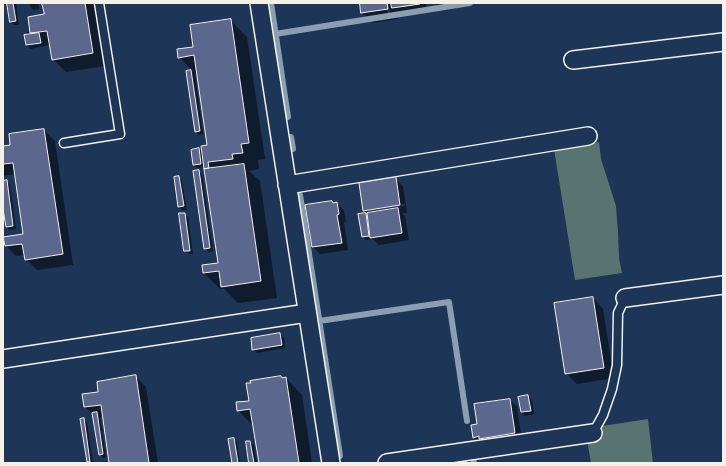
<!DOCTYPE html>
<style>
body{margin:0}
#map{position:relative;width:726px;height:466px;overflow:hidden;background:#1d3557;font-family:Caveat,sans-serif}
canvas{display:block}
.frame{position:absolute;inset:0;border:4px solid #f4f1e8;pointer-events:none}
</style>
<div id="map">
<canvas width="726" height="466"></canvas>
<div class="frame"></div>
</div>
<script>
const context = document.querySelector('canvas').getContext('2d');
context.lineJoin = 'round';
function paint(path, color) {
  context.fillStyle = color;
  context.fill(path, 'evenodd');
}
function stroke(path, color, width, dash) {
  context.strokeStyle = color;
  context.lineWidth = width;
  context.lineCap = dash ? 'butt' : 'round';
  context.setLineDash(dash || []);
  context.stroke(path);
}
paint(new Path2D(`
 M599,142L601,159L616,206L618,232L619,258L622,273L575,280L554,149Z
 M648,419L653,463H591L587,440L603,437L602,426Z`), '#587471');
paint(new Path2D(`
 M8,3H16L19,25H14L11,22Z
 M30,3H38L39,9L34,10L30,7Z
 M43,3H95L105,66L66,72L53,59L50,45L30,49L27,45L25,36H28L26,32H29L32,35L29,17L45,15Z
 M361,3H386L388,14L390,13L388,3H426L427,11L400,15L397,12L398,19L373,23L362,12Z
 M435,3H442L443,4L437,5Z
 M230,20L247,37L265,159L258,160L259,169L249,171L260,181L277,298L238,303L224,289H220L204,273L219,264L207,170L205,167L197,168L194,164L199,149L203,153L208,146L198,74H195L203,134L199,135L196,131L187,72L193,71L179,57L194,48Z
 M44,130L55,141L73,265L37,270L26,259L25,255L16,256L6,246L24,235L15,174L3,176V147L11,146Z
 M199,171L202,175L213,251L208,252L205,248Z
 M179,177L182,181L187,210H182L179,207Z
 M395,178L403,186L407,213H402L405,216L409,240L379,245L373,239L366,240L363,237L359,215L367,214L364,211ZM405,204V206L369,211V209Z
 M7,181L10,185L16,229L10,230L6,226L3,201V182Z
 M332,202L334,204L337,203L344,211L346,222H344L348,250L320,254L313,247Z
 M184,214L188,217L193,254H189L185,251Z
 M593,298L603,309L614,378L577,384L566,373Z
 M280,334L284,338L285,348L257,353L253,349Z
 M136,377L146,387L158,463H110L103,416L100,417L106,458H103L100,455L94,415L85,407L83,395L100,393Z
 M286,378L302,395L312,463H260L254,427L238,410L283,379Z
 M528,396L532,400L534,414L525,416L521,412L519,398Z
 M510,400L517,407L522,441L481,445L474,437L478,425Z
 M84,420L87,423L93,463H89L88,462Z
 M234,439L237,442L240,463H233Z
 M250,442L254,445L256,463H250Z`), '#0007');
stroke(new Path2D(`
 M271,3L288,117
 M275,34L470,3
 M291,137L293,149
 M300,195L340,456
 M319,321L449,302L467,421
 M473,457L474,463`), '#8a9fb1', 6);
const building = new Path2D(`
 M7,3H13L16,21L10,22Z
 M42,3H85L93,53L52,60L47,31L30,33L28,17L44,14Z
 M360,3H387L388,9L361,13Z
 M391,3H420V4L392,8Z
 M231,19L249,143L241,144L243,153L232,154L233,159L208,162L209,168L204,169L201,146L207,145L194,55L178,58L177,49L193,47L190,25Z
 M39,33L41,43L26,45L24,35Z
 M191,70L200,131L195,132L186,71Z
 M44,129L63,254L25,260L22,244L5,246L3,237L23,234L13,163L3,164V146L10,145L9,134Z
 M199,148L201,164L193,165L191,150Z
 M244,164L261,281L221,287L219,271L203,273L202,265L218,263L204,169Z
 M199,170L210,248L204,249L193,171Z
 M179,176L184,206L178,207L174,177Z
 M396,177L400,205L363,211L359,183Z
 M7,180L13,226L6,227L3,209V181Z
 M332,201L333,203L337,202L339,214L337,215L342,243L312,247L305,205Z
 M398,208L402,233L370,238L367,213Z
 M179,213H185L190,251H184Z
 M366,213L369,236L362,237L358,214Z
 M593,297L604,368L565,374L554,303Z
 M280,333L282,345L252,350L251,338Z
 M136,375L149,463H109L101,405L84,407L82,394L98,392L97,382Z
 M281,376L282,378L286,377L299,463H259L250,409L237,411L236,402L249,401L246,383H251L250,381Z
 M528,395L531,411L521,412L518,397Z
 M510,399L515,433L479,439V436L473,438L471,425L477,424L474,404Z
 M97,412L103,454L99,455L92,413Z
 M84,418L90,462H87L80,419Z
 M234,438L238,463H232L228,439Z
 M246,441H250L254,463H249Z
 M466,458V463H450V461Z`);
paint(building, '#5c678e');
stroke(building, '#f4f1e8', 1);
const lane = new Path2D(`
 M64,143L120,134L99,3
 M593,433L603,415L612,389L617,365L618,313L625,298`);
const street = new Path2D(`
 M259,3L331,463
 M573,60L723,42
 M287,185L588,136
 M625,298L723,285
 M3,359L307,313
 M387,463L593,433`);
stroke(lane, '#f4f1e8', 11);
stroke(street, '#f4f1e8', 20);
stroke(lane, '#1d3557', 8);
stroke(street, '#1d3557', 17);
</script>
